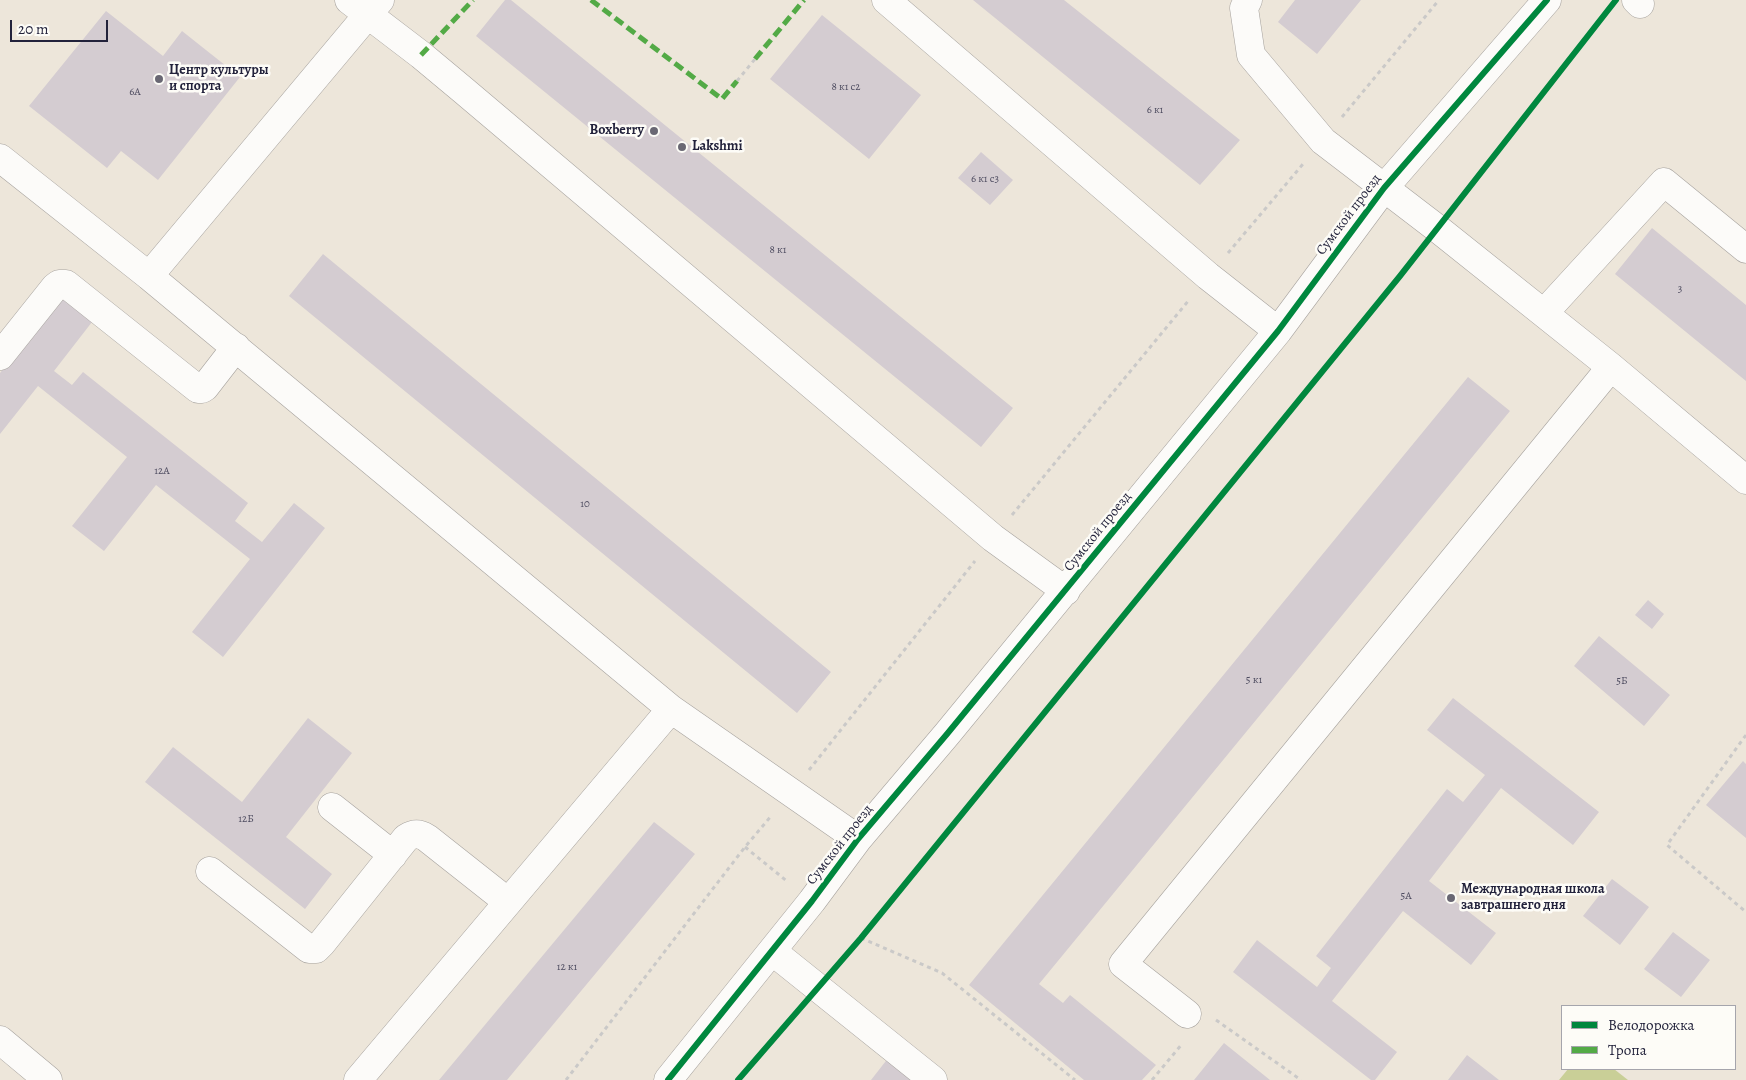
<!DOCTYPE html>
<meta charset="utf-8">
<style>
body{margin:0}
#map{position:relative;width:1746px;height:1080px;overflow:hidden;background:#ede6da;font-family:Alegreya,serif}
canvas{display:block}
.legend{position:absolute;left:1561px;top:1005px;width:175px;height:65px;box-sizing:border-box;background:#fdfcf7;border:1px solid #a5a5ac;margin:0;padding:6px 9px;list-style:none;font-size:15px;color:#22223b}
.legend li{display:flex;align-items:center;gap:10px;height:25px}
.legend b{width:25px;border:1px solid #a5a5ac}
.scale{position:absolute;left:10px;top:20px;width:98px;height:22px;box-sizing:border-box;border:2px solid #22223b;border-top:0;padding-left:6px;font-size:15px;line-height:18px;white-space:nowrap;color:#22223b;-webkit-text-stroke:4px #fdfcf7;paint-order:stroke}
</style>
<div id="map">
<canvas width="1746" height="1080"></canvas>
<ul class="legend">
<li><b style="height:6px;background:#00873e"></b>Велодорожка</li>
<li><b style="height:6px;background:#53aa46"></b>Тропа</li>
</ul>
<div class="scale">20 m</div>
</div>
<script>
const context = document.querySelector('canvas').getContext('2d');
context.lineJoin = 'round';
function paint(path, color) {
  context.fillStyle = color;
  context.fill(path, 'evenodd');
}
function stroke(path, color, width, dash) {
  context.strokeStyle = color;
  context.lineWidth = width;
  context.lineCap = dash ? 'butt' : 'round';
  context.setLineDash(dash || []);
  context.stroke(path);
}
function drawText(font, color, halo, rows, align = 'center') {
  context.font = font + ' Alegreya,serif';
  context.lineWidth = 5;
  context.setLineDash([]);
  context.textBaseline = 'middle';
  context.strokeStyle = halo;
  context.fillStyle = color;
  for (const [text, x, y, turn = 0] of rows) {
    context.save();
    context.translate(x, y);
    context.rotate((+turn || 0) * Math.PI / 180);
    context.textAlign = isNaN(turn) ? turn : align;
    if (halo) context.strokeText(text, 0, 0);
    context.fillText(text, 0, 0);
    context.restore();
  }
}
paint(new Path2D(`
 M1568,1069H1614L1628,1080H1559Z`), '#c9cf97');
paint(new Path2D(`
 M505,0H511L1013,408L981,447L476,36Z
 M973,0H1064L1240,140L1200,185Z
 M1295,0H1361L1317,54L1278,22Z
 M106,11L163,56L182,31L240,77L158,180L121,151L107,168L29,106Z
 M822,15L921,95L869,159L770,79Z
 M981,152L1013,180L990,205L958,178Z
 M1652,228L1746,305V381L1615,274Z
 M323,254L831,672L797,713L289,296Z
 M61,296L92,322L54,371L72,385L83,372L248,503L235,521L262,542L294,503L325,528L223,657L192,632L250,559L156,485L104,551L72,526L127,457L38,386L0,434V373Z
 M1468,377L1510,411L1039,984L1063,1003L1070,995L1156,1065L1142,1080H1084L969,985Z
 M1648,600L1664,614L1652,629L1635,615Z
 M1599,636L1670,695L1644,726L1574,666Z
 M1453,698L1599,812L1573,845L1501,788L1429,881L1496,933L1471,965L1403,911L1332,1001L1397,1052L1375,1080H1371L1233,972L1257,940L1317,987L1331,968L1316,956L1447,789L1463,802L1485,775L1427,730Z
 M308,718L352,753L286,837L332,874L305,909L145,782L173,747L242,802Z
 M1743,761L1746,764V838L1706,805Z
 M654,822L695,854L507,1080H439Z
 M1612,879L1649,907L1620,945L1583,916Z
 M1673,932L1710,960L1681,997L1644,969Z
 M1224,1043L1270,1080H1194Z
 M1467,1055L1499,1080H1448Z
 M889,1057L918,1080H871Z`), '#d4ccd1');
const minor = new Path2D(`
 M349,0L421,55L463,90L993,538L1066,591
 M886,0L1208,276L1278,331
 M1248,0L1244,8L1251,55L1323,141L1438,229L1611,367L1746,480
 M1636,0L1640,4
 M0,158L149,276L671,709L858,839
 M149,276L380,0
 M1544,313L1664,182L1746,249
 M0,356L55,287L59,284H66L198,389H202L205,387L236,347
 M332,807L393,855
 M210,871L309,949H316L322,943L406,838C414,833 419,833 427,838L508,902
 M772,951L933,1080
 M1187,1014L1123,964L1611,367
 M0,1040L48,1080
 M358,1080L671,709
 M668,1080L812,901L858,839L947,734L1278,331L1384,188L1547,0`);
stroke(minor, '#a6a29e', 29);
stroke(new Path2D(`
 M737,81L755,59
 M1342,117L1439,0
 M1228,253L1303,164
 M1012,515L1189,300
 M1746,735L1667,845L1746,912
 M809,770L975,561
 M745,847L788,882
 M861,938L942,973L1075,1080
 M1216,1020L1301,1080
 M566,1080L745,847L772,815
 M1152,1080L1182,1044`), '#cac9c8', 3, [4, 4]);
stroke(minor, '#fcfbf9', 28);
stroke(new Path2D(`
 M591,0L722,99L737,81
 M421,55L473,0
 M755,59L804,0`), '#53aa46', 5, [10, 5]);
stroke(new Path2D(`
 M668,1080L812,901L858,839L947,734L1278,331L1384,188L1547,0
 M738,1080L861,938L1400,276L1616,0`), '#00873e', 6);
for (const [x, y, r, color] of [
 [159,79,5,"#696773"],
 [654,131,5,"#696773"],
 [682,147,5,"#696773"],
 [1451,898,5,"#696773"]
]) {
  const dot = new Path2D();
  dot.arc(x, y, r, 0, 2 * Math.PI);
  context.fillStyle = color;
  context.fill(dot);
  stroke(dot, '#fdfcf7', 2);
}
drawText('11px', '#4e4c60', null, [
 ["8 к1 с2",846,87],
 ["6А",135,92],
 ["6 к1",1155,110],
 ["6 к1 с3",985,179],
 ["8 к1",778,250],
 ["3",1680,289],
 ["12А",162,471],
 ["10",585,504],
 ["5 к1",1254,680],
 ["5Б",1622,681],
 ["12Б",246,819],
 ["5А",1406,896],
 ["12 к1",567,967]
]);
drawText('bold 14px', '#22223b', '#fdfcf7', [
 ["Центр культуры",169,71],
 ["и спорта",169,87],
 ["Boxberry",644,131,"right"],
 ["Lakshmi",692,147],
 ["Международная школа",1461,890],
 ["завтрашнего дня",1461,906]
], 'left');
drawText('14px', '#22223b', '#fdfcf7', [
 ["Сумской проезд",1349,215,-53],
 ["Сумской проезд",1098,532,-51],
 ["Сумской проезд",840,845,-52]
]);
</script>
